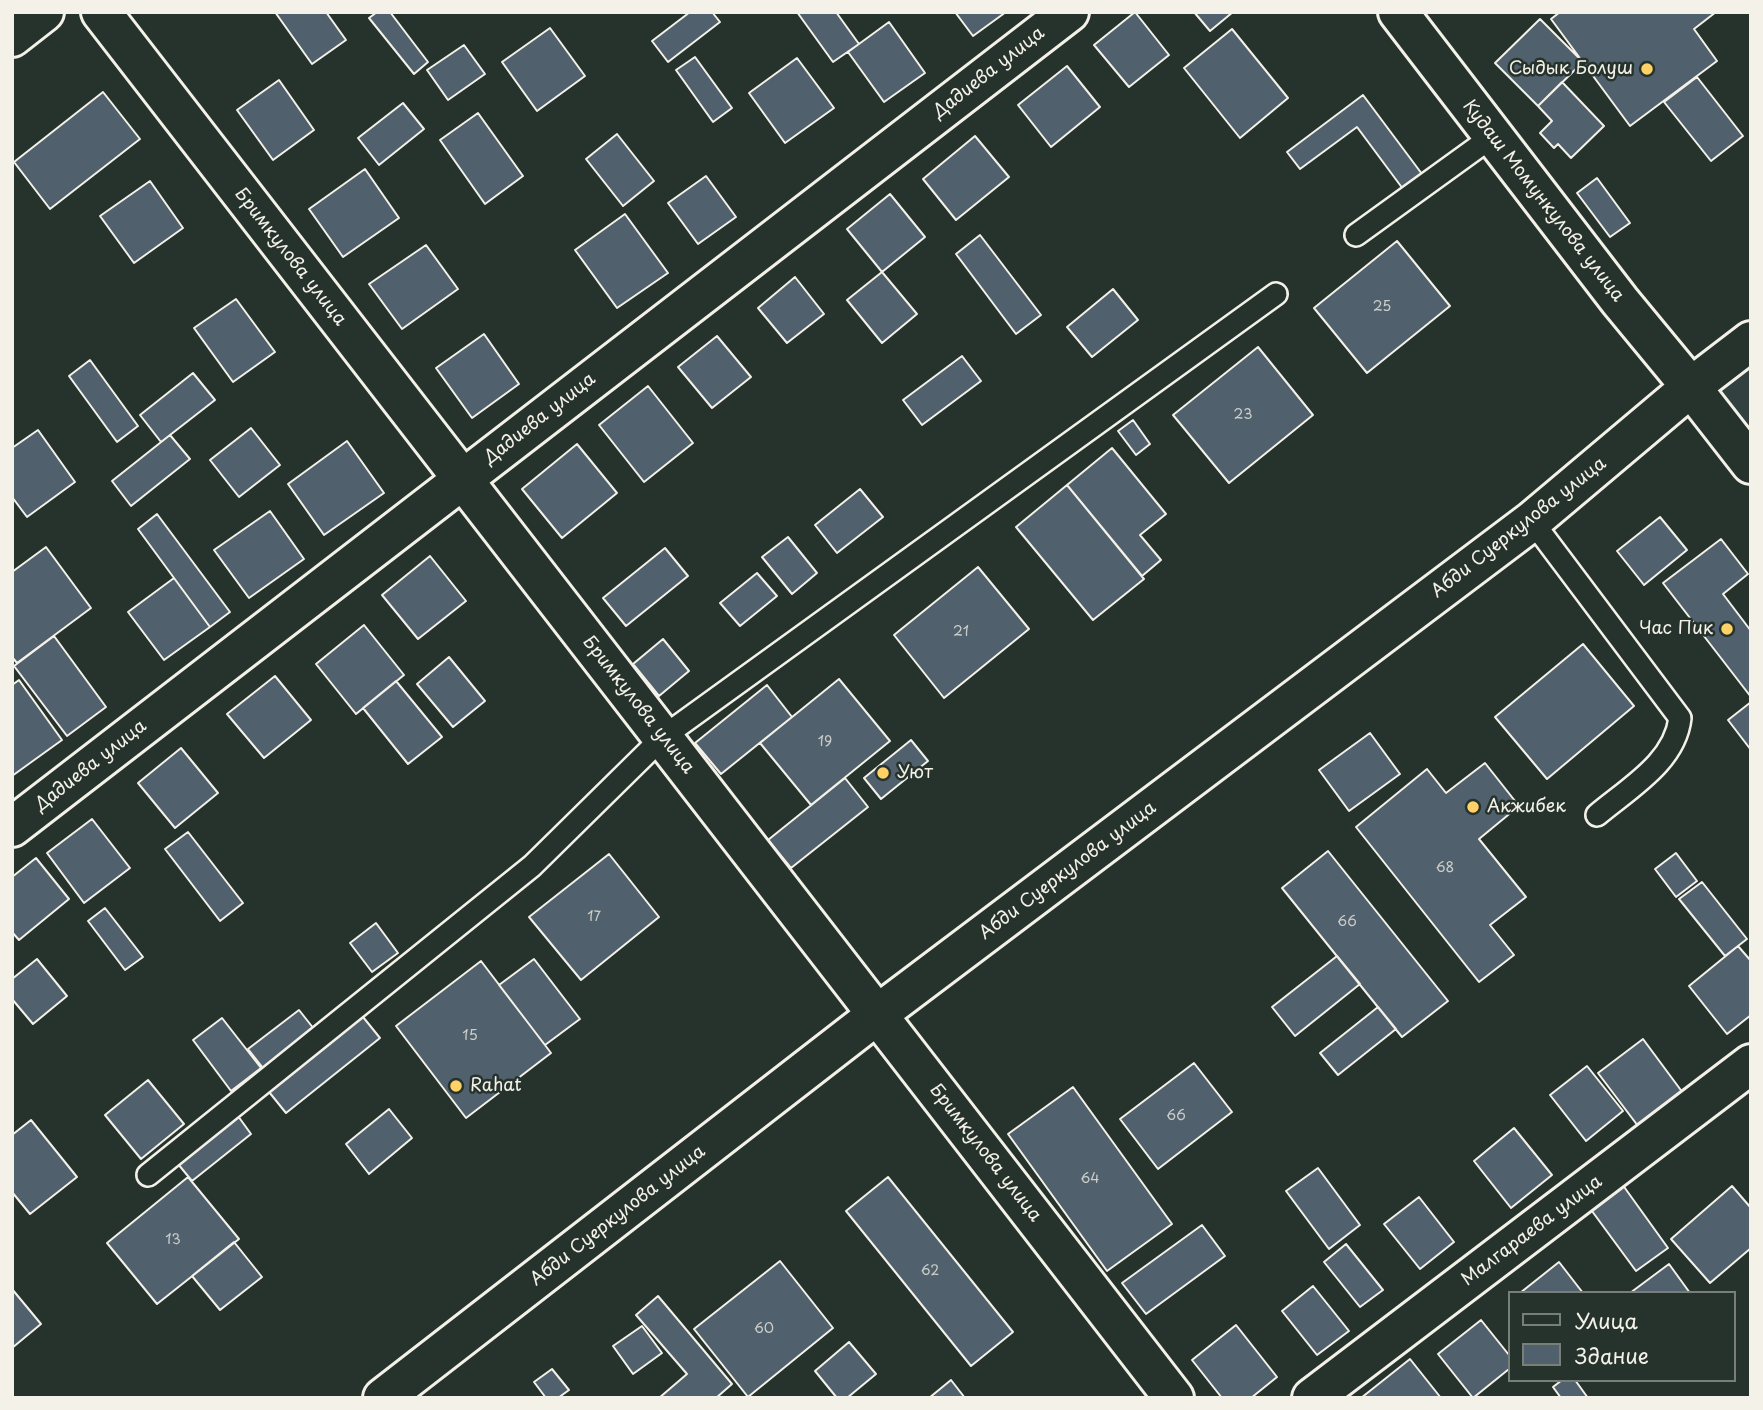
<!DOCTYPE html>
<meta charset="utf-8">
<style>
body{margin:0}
#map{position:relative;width:1763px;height:1410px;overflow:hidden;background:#26332d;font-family:"Playpen Sans",sans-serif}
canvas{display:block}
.frame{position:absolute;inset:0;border:14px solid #f4f1e8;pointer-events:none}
.legend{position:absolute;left:1508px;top:1291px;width:228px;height:91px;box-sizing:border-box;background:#26332d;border:2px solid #787f78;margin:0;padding:9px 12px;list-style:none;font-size:21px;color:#f4f1e8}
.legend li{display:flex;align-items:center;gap:14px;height:35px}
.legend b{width:35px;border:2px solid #787f78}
</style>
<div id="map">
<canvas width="1763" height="1410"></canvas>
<div class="frame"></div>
<ul class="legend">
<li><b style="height:9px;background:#26332d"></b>Улица</li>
<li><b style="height:19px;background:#50606c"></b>Здание</li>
</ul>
</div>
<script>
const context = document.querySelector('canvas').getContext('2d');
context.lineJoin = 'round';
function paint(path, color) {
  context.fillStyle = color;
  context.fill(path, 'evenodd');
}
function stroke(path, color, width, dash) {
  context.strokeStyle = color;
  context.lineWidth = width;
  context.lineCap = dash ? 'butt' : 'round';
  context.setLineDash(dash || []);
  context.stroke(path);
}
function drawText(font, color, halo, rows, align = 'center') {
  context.font = font + ' "Playpen Sans",sans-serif';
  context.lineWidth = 5;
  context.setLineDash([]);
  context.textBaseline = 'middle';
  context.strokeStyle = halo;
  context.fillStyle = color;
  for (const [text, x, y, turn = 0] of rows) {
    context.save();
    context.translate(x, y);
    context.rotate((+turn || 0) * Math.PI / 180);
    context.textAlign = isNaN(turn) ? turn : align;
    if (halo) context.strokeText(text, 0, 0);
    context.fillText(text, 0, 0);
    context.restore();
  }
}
paint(new Path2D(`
 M1751,366V433L1718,390Z`), '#334040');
const building = new Path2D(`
 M275,12H326L346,40L312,64Z
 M377,12H390L428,62L414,74L369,18Z
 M690,12H712L720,22L668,62L652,41Z
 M797,12H836L859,44L833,62Z
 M955,12H1006L973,36Z
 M1135,12L1169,55L1129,87L1094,45Z
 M1194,12H1233L1210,31Z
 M1560,12H1716L1694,29L1717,61L1630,126L1551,19Z
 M1540,19L1583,62L1538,106L1495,63Z
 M889,22L925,73L884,102L848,52Z
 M550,28L585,76L537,111L502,62Z
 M1232,29L1288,98L1240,138L1184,68Z
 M464,45L485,74L448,100L427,70Z
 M695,57L732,108L713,122L676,70Z
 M797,58L834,108L785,143L749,93Z
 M1067,66L1100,107L1051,147L1018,105Z
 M1697,77L1743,136L1711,161L1664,102Z
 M279,80L314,130L273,160L237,110Z
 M1562,82L1604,126L1571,158L1558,144L1554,148L1540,133L1552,121L1538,106Z
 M103,92L140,139L50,209L14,162Z
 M1363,95L1422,174L1403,189L1357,127L1300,169L1287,152Z
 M403,103L424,129L379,165L358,138Z
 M478,113L523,176L485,204L440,140Z
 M617,134L654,181L623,206L586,159Z
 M975,136L1009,177L956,220L923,179Z
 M365,169L399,218L343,257L309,209Z
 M706,176L736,217L698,244L668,203Z
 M1597,178L1630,223L1610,237L1577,193Z
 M150,181L183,228L134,263L100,216Z
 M890,194L925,237L882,272L847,229Z
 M625,214L668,273L617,308L575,250Z
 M980,235L1041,315L1016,334L956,254Z
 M1397,241L1450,306L1367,373L1314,308Z
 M426,245L458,289L402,329L369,284Z
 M882,272L917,314L882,343L847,300Z
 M795,277L824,314L787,343L758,308Z
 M1113,289L1138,320L1092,357L1067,327Z
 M236,299L275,352L233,382L194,328Z
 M484,334L519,384L472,418L436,368Z
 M717,336L751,377L712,408L678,367Z
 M1258,347L1313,415L1229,483L1173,415Z
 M962,356L981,381L922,425L903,400Z
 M90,360L138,426L117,442L69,376Z
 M193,373L215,400L161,442L140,415Z
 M648,386L693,443L644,482L599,425Z
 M1133,420L1150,444L1136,455L1118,431Z
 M251,428L280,465L239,497L210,460Z
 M38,430L75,482L27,517L12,497V448Z
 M170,435L190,459L131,506L112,481Z
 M347,441L384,493L324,535L288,484Z
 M577,444L617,493L562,538L522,489Z
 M1112,448L1166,514L1140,535L1161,560L1142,576L1067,485Z
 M1067,485L1144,579L1093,620L1016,527Z
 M860,489L883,517L837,553L815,525Z
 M270,511L304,559L249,598L214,550Z
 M157,514L230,612L210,627L138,529Z
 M1660,517L1687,550L1644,585L1617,551Z
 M788,537L817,573L792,594L762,557Z
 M1721,539L1748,574L1723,594L1751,631V697L1663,583Z
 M46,547L91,608L17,663L12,657V572Z
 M665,548L688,576L626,626L603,598Z
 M430,556L466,601L418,639L382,595Z
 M978,567L1029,629L944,698L894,635Z
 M757,573L777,596L740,626L720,603Z
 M174,578L210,627L164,660L128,612Z
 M364,625L404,675L356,714L316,664Z
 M54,636L106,707L67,736L14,666Z
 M663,639L689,671L659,696L633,664Z
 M1583,644L1634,706L1547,779L1495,717Z
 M449,657L485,701L453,727L417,684Z
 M275,676L311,720L264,758L227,714Z
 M839,679L890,741L811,805L760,743Z
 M19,680L62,740L12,776V685Z
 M396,681L442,737L408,764L363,708Z
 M767,685L792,717L721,774L695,743Z
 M1751,702V750L1728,720Z
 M1370,733L1400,774L1349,811L1319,770Z
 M911,740L928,761L881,799L864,778Z
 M181,748L218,793L175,828L138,783Z
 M1485,763L1519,806L1479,839L1526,897L1490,925L1514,955L1479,982L1356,827L1427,769L1446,793Z
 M845,778L868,807L791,868L768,840Z
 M92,819L130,868L84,903L47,853Z
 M188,832L243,903L220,921L165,849Z
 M1328,851L1448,1001L1402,1037L1282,888Z
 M1676,853L1697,881L1676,897L1655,869Z
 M609,854L659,917L581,980L529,917Z
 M36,858L69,899L19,940L12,932V877Z
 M1702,882L1747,939L1725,956L1679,899Z
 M105,908L143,957L125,970L88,921Z
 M376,923L398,953L372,972L350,943Z
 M1738,946L1751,961V1015L1727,1034L1689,986Z
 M1337,956L1360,984L1295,1036L1272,1007Z
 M37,959L67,996L33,1024L12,999V979Z
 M534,959L580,1019L545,1045L499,985Z
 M481,961L551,1053L466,1118L396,1026Z
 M1378,1007L1396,1029L1338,1075L1320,1053Z
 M299,1010L314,1029L263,1068L248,1049Z
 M359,1012L380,1038L286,1113L265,1087Z
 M222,1018L261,1068L231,1091L193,1040Z
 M1643,1039L1683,1093L1638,1126L1598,1073Z
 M1194,1063L1232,1112L1158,1169L1120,1119Z
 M1587,1066L1623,1111L1586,1141L1550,1095Z
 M148,1080L184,1124L141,1159L105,1115Z
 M1073,1087L1172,1224L1107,1271L1008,1134Z
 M389,1109L412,1138L369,1174L346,1144Z
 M238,1116L251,1134L192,1181L178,1164Z
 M31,1120L77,1177L30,1214L12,1192V1135Z
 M1514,1128L1552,1175L1511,1208L1474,1161Z
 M1318,1168L1360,1225L1329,1249L1286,1191Z
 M188,1177L239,1239L157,1304L107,1243Z
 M888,1177L1013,1332L971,1366L846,1211Z
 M1622,1184L1668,1248L1636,1271L1589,1207Z
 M1732,1186L1751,1208V1248L1710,1283L1671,1239Z
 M1419,1197L1454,1242L1420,1269L1384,1224Z
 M1202,1225L1225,1256L1146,1314L1122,1283Z
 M234,1242L262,1277L220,1310L192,1276Z
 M1346,1244L1383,1290L1360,1307L1324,1262Z
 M780,1261L833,1328L748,1397L694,1329Z
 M1559,1262L1583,1293H1520Z
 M1669,1264L1690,1293H1630Z
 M1313,1286L1349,1331L1317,1355L1282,1311Z
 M12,1289L41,1324L12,1348Z
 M658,1296L732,1384L716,1398H659L687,1374L636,1315Z
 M1481,1320L1509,1355V1369L1473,1398L1438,1354Z
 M1236,1325L1277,1377L1251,1398H1222L1192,1360Z
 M642,1326L662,1353L633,1374L613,1346Z
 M849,1342L876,1374L847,1398H837L815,1371Z
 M1410,1359L1441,1398H1361Z
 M552,1369L569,1390L558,1398H546L534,1382Z
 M951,1380L965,1398H929Z
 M1562,1380H1575L1588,1398H1561L1553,1387Z`);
paint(building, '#50606c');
stroke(building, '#f4f1e8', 2);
const lane = new Path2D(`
 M1356,235L1493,136
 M1532,521L1680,718C1675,762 1629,788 1597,815
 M148,1175L532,866L663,737L1276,294`);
const street = new Path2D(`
 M101,12L1174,1398
 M12,37L44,12
 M1691,387L1751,464
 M12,827L1069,12
 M1312,1398L1751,1064`);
const secondary = new Path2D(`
 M1398,12L1620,301L1691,387
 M383,1398L878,1014L1532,521L1691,387L1751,341`);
stroke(lane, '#f4f1e8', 26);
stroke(street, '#f4f1e8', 44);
stroke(secondary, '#f4f1e8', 44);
stroke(lane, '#26332d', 21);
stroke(street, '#26332d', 38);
stroke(secondary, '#26332d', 38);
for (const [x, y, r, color] of [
 [1647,69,7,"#ffd166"],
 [1727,629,7,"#ffd166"],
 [883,773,7,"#ffd166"],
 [1473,807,7,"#ffd166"],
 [456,1086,7,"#ffd166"]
]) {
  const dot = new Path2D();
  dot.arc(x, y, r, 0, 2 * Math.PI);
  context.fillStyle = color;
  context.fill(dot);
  stroke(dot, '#26332d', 2.5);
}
drawText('14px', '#cbcdc9', null, [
 ["25",1382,307],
 ["23",1243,415],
 ["21",961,632],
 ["19",825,742],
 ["68",1445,868],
 ["17",594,917],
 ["66",1347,922],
 ["15",470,1036],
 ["66",1176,1116],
 ["64",1090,1179],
 ["13",173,1240],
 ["62",930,1271],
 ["60",764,1329]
]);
drawText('18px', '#f4f1e8', '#26332d', [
 ["Сыдык Болуш",1633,69,"right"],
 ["Час Пик",1713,629,"right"],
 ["Уют",897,773],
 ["Акжибек",1487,807],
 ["Rahat",470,1086]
], 'left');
drawText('18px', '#f4f1e8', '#26332d', [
 ["Дадиева улица",989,73,-38],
 ["Кудаш Момункулова улица",1543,201,52],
 ["Бримкулова улица",290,257,52],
 ["Дадиева улица",540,419,-38],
 ["Абди Суеркулова улица",1519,528,-38],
 ["Бримкулова улица",638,705,52],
 ["Дадиева улица",91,766,-38],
 ["Абди Суеркулова улица",1068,871,-37],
 ["Бримкулова улица",985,1153,52],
 ["Абди Суеркулова улица",618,1216,-38],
 ["Малгараева улица",1532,1231,-37]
]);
</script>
